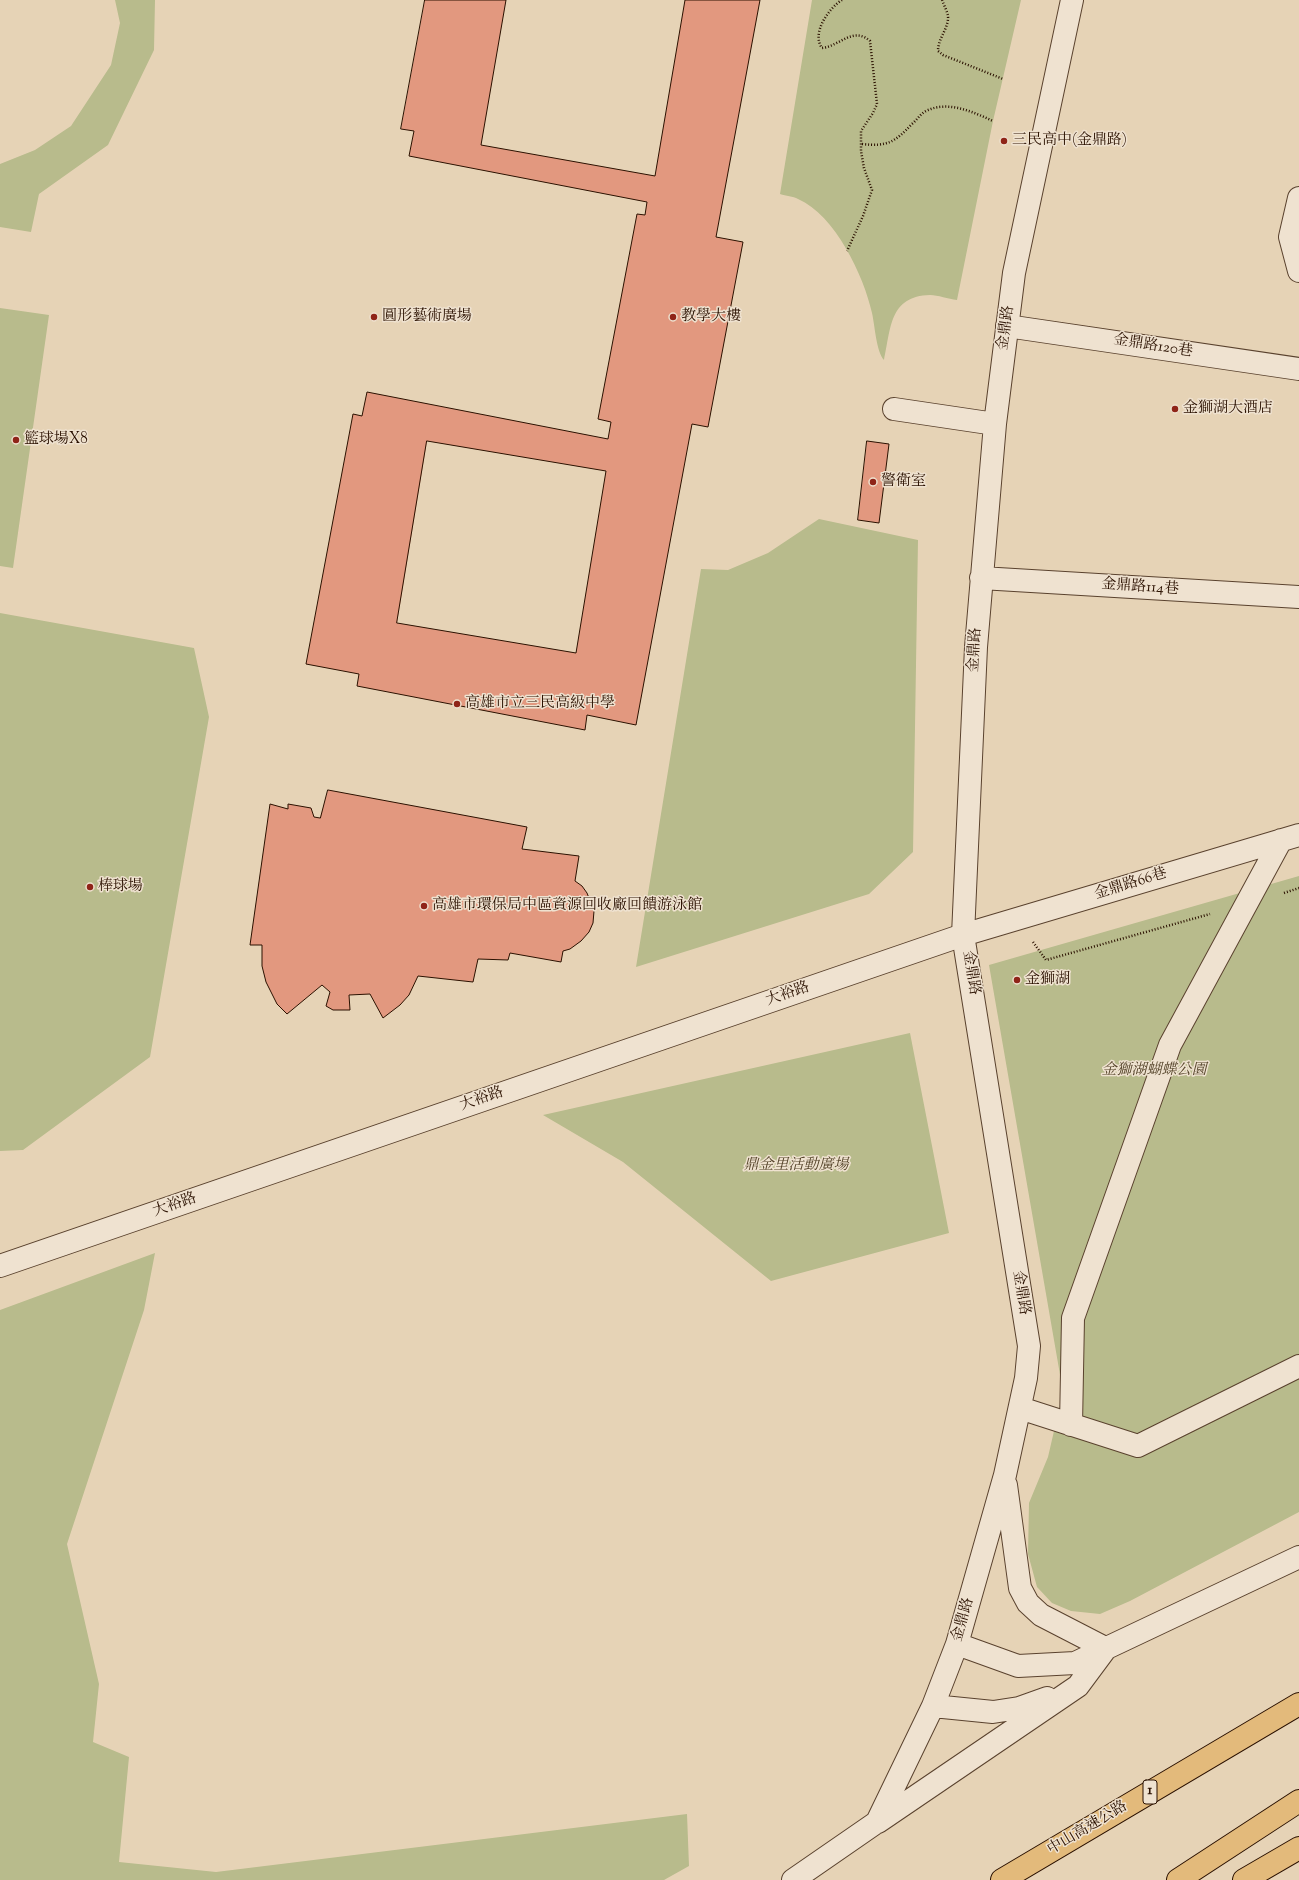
<!DOCTYPE html>
<meta charset="utf-8">
<style>
body{margin:0}
canvas{display:block;background:#e6d3b6}
</style>
<canvas width="1299" height="1880"></canvas>
<script>
const context = document.querySelector('canvas').getContext('2d');
context.lineJoin = 'round';
function paint(path, color) {
  context.fillStyle = color;
  context.fill(path, 'evenodd');
}
function stroke(path, color, width, dash) {
  context.strokeStyle = color;
  context.lineWidth = width;
  context.lineCap = dash ? 'butt' : 'round';
  context.setLineDash(dash || []);
  context.stroke(path);
}
function drawText(font, color, halo, rows, align = 'center') {
  context.font = font + ' "Sorts Mill Goudy","Noto Serif TC",serif';
  context.lineWidth = 3;
  context.setLineDash([]);
  context.textBaseline = 'middle';
  context.strokeStyle = halo;
  context.fillStyle = color;
  for (const [text, x, y, turn = 0] of rows) {
    context.save();
    context.translate(x, y);
    context.rotate((+turn || 0) * Math.PI / 180);
    context.textAlign = isNaN(turn) ? turn : align;
    if (halo) context.strokeText(text, 0, 0);
    context.fillText(text, 0, 0);
    context.restore();
  }
}
paint(new Path2D(`
 M115,0H155L154,50L108,145L39,194L31,232L0,227V164L35,150L71,126L111,65L120,23Z
 M812,0H1021L993,121L957,300C948,299 938,295 930,295C889,296 891,329 884,360C876,351 875,326 872,313C864,276 835,215 798,199C793,196 786,196 780,194Z
 M0,308L49,315L13,568L0,566Z
 M819,519L918,540L913,852L869,894L636,967L701,569L728,570L768,553Z
 M0,613L194,648L209,717L150,1057L23,1150L0,1151Z
 M1299,876V1512L1130,1601L1100,1614L1071,1611L1052,1603L1037,1587L1028,1554L1029,1503L1048,1457L1063,1392L989,965Z
 M910,1033L949,1233L771,1281L623,1162L543,1115Z
 M155,1253L144,1310L67,1544L99,1684L93,1742L129,1757L119,1862L216,1872L687,1814L689,1866L664,1880H0V1310Z`), '#b8bb8c');
const building = new Path2D(`
 M425,0H506L481,145L655,176L685,0H760L716,237L743,242L708,427L692,424L636,725L587,715L585,730L357,686L359,674L306,664L353,414L362,416L367,392L608,439L611,422L598,419L637,214L645,215L647,202L409,156L414,131L401,129ZM427,441L606,471L576,653L397,623Z
 M867,441L889,444L879,523L858,520Z
 M328,790L527,827L522,849L579,856L575,881L582,886L587,893L594,911L593,923L589,932L581,941L570,949L563,951L561,962L510,953L508,960L478,959L473,982L418,976L409,995L400,1005L383,1018L370,994L349,995L350,1010H333L326,1006L330,992L322,985L287,1014L277,1004L266,982L262,966V945H250L270,804L288,809V804L311,808L314,817L320,818Z`);
paint(building, '#e2987f');
stroke(building, '#2b1100', 1);
const minor = new Path2D(`
 M1299,198L1290,237L1299,271
 M1007,326L1299,369
 M894,409L995,424
 M981,578L1299,597
 M0,1266L963,935L1299,835
 M1020,1408L1138,1446L1299,1366
 M1071,1425L1073,1318L1170,1045L1281,840
 M1006,1485L1020,1588L1028,1603L1041,1615L1105,1648
 M957,1644L1018,1666L1075,1663L1299,1557
 M933,1706L993,1712L1019,1708L1047,1698
 M878,1822L1078,1686L1104,1651
 M793,1880L877,1822L933,1706L957,1644L1005,1475L1026,1378L1029,1346L963,935L976,647L995,424L1014,273L1072,0`);
const highway = new Path2D(`
 M1002,1880L1299,1704
 M1178,1880L1299,1801
 M1244,1880L1299,1848`);
stroke(minor, '#5a422e', 24);
stroke(highway, '#2b1100', 24);
stroke(new Path2D(`
 M842,0C829,8 811,33 822,48C840,46 853,26 870,41L877,104L873,113L861,131V151L864,168L872,190L863,216L847,251
 M942,0C944,5 947,11 948,16C949,28 938,38 938,51L943,55L1003,79
 M862,144C887,147 895,142 912,124C917,120 920,114 926,111C948,100 973,112 993,121
 M1284,893L1299,888
 M1033,942L1046,960L1210,914`), '#2b1100', 2.5, [1, 2]);
stroke(minor, '#efe2d0', 22);
stroke(highway, '#e3ba7b', 22);
for (const [x, y, r, color] of [
 [1004,141,4,"#8f2418"],
 [374,317,4,"#8f2418"],
 [673,317,4,"#8f2418"],
 [1175,409,4,"#8f2418"],
 [16,440,4,"#8f2418"],
 [873,482,4,"#8f2418"],
 [457,704,4,"#8f2418"],
 [90,887,4,"#8f2418"],
 [424,906,4,"#8f2418"],
 [1017,980,4,"#8f2418"]
]) {
  const dot = new Path2D();
  dot.arc(x, y, r, 0, 2 * Math.PI);
  context.fillStyle = color;
  context.fill(dot);
  stroke(dot, '#efe2d0', 1.5);
}
for (const [x, y, w] of [
 [1150,1792,14]
]) {
  const box = new Path2D();
  box.roundRect(x - w / 2, y - 12, w, 24, 3);
  context.fillStyle = '#efe2d0';
  context.fill(box);
  stroke(box, '#2b1100', 1);
}
drawText('bold 14px', '#2b1100', null, [
 ["1",1150,1792]
]);
drawText('15px', '#2b1100', '#efe2d0', [
 ["三民高中(金鼎路)",1012,141],
 ["圓形藝術廣場",382,317],
 ["教學大樓",681,317],
 ["金獅湖大酒店",1183,409],
 ["籃球場X8",24,440],
 ["警衛室",881,482],
 ["高雄市立三民高級中學",465,704],
 ["棒球場",98,887],
 ["高雄市環保局中區資源回收廠回饋游泳館",432,906],
 ["金獅湖",1025,980]
], 'left');
drawText('15px', '#2b1100', '#efe2d0', [
 ["金鼎路",1007,328,-82],
 ["金鼎路120巷",1153,347,9],
 ["金鼎路114巷",1140,588,4],
 ["金鼎路",976,650,-87],
 ["金鼎路66巷",1131,885,-17],
 ["金鼎路",970,973,81],
 ["大裕路",788,995,-19],
 ["大裕路",482,1100,-19],
 ["大裕路",175,1206,-19],
 ["金鼎路",1020,1293,81],
 ["金鼎路",964,1620,-74],
 ["中山高速公路",1088,1829,-31]
]);
drawText('italic 15px', '#55442a', '#efe2d0', [
 ["金獅湖蝴蝶公園",1154,1071],
 ["鼎金里活動廣場",796,1166]
]);
</script>
